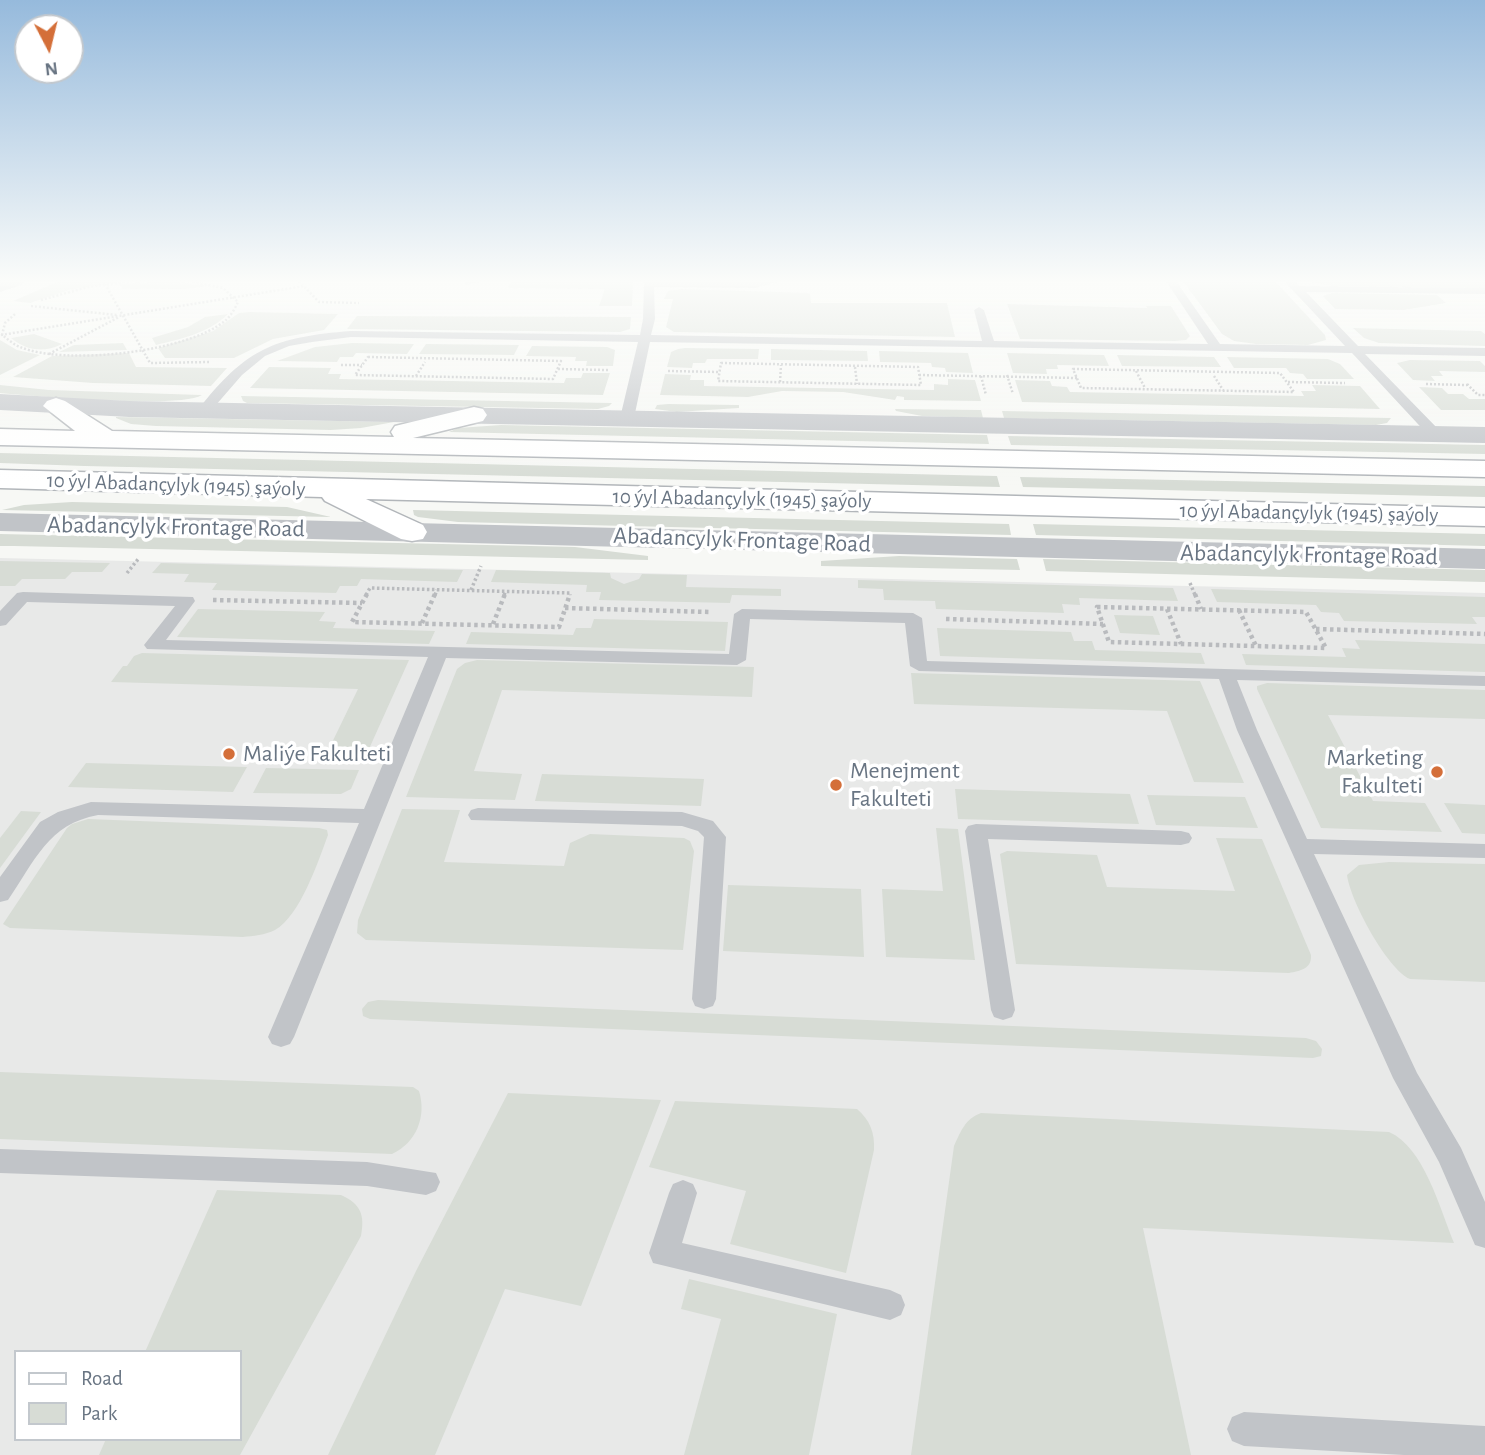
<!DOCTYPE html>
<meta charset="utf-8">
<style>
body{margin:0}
#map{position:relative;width:1485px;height:1455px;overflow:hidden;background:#f7f8f5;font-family:"Alegreya Sans",sans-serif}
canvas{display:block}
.legend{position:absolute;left:14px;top:1350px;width:228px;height:91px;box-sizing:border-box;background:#fff;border:2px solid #c3c8cd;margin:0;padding:9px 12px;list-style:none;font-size:21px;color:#697583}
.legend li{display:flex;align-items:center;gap:14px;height:35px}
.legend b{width:35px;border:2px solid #c3c8cd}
.north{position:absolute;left:14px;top:14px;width:70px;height:70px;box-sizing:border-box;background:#fff;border:2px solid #c3c8cd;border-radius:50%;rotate:173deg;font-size:19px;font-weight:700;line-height:28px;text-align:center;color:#697583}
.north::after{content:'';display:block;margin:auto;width:24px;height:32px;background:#d46f39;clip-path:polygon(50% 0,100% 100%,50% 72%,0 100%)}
</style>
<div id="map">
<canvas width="1485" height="1455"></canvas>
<ul class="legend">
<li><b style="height:9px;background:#fff"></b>Road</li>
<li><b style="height:19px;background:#d7dcd5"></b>Park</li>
</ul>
<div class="north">N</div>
</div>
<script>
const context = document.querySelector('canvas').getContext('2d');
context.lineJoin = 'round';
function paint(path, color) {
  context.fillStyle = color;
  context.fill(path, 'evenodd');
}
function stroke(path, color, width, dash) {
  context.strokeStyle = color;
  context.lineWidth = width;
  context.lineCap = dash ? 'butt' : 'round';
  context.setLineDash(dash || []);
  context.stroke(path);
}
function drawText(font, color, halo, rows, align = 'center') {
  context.font = font + ' "Alegreya Sans",sans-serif';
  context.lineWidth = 7;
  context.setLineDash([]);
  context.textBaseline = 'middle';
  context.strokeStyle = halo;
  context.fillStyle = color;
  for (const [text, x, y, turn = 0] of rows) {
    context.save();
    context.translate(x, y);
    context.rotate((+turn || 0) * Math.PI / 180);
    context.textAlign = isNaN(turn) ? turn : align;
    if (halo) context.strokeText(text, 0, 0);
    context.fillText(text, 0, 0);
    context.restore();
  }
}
paint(new Path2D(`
 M0,558L1485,593V1455H0ZM16,1352H240V1439H16Z`), '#e8e9e8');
paint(new Path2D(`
 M60,281H121L69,290L30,303L13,301Z
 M170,281L206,286C179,292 151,287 123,289L119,284Z
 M511,281H633L632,306H599L605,289L508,288Z
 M1183,281H1275L1325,335L1326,340L1308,345L1256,344L1234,341L1222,334Z
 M1307,281H1485V288L1331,286Z
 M681,289L808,293L810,294L811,303H947L955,337L674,332L666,327L673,299H664L668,291Z
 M1332,293L1437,295L1446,303L1404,310L1335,309L1323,296Z
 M1007,304L1147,308L1146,306H1171L1190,336L1186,340L1175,341L1020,339Z
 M239,313L250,312L338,314L324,330L273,339L234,358H165L158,348L213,331Z
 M228,314C209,333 181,339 156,345L152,338L188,327L205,317Z
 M357,316L631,317L630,329L620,332L347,329Z
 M1353,328L1481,331L1485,334V346L1379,343L1364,338Z
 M34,334L62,344C44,353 27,351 11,338Z
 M0,340L17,350L40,355L0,375Z
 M123,343L127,350L59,352L74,345Z
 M352,343L414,344L407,354L356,353L353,357H340L337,362L277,361L315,347Z
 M426,344L519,345L514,355L419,354Z
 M532,346L607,347L615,350L613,366H586L587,361H575L576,357L526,356Z
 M678,349L685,348L759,349L758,359H707L705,363H693L692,368L667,367L671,352Z
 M771,349L867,351L868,361L771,360Z
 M879,351L968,353L973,373L946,372L945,368L932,367L931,363L880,362Z
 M129,353L136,367L227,368L211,386L93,383L13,377L52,356Z
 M1007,353L1104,355L1109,366L1057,365L1058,369H1046L1047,374L1013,373Z
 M1117,355L1214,357L1221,367L1122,366Z
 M1227,357L1328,359L1340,364L1354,379H1307L1303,374L1290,373L1286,368H1234Z
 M1410,360L1480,361L1485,366V372L1439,371L1443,376H1431L1435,381L1413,380L1397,363Z
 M269,367L331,368L328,374H341L339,379L564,383L566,378H581L583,373H610L603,395L250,388Z
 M665,374L691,375L690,380H704V386L934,390V384L948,385V379L975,380L981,401L904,400V397L897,396L895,400L843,392L782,391L748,397L660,395Z
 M1015,380L1050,381L1052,386L1067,387L1070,392L1304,396L1301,391H1316L1312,385L1360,386L1380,409L1022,402Z
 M0,385L49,390L202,395C180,409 33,396 0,393Z
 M1419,387L1442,388L1448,394H1463L1469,399H1485V410H1441Z
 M241,396L612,403L609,406L598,409L247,403L243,401Z
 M668,404L739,405V408L677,412L655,409L657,405Z
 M895,409L981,410L983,418L922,416L896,411Z
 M1002,411L1391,418L1387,423L1376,425L1004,418Z
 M116,418V417L394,422L361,428L331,430L156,426L131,424Z
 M501,425L987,435L989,444L449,432L458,428Z
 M1008,436L1485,445V454L1011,445Z
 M0,453L997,476L1000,487L84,466L0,463Z
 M1020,477L1485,486V497L1023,487Z
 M72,502L287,507L331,517L2,510L24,505Z
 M413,510L1009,524L1011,535L458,522L418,517L414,515Z
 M1033,524L1485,534V546L1036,535Z
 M0,534L575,547L648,556V560L14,546H0Z
 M899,556L1017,559L1020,570L821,566V561Z
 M1043,559L1485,570V582L1046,571Z
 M0,561L110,563L102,572H72L65,579H22L15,586H0Z
 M161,563L463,570L457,582L361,579L357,586H340L336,593L212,590L217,583L184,582L189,574L152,573Z
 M496,570L610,573L611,578L624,584L639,579L642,574L687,575L686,587L781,589V596L732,595L730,603L599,600L601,592H586L587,585L491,582Z
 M858,580L1173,588L1178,601L1079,598L1080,605L1062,604L1064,613L936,609L935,601L884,600L883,589L858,588Z
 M1211,589L1485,597V617H1472L1477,624L1344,621L1339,613L1321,612L1316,605L1217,602Z
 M198,609L325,612L319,621L336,622L333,628L435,631L429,644L177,637Z
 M1114,615L1153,616L1160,635L1120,633Z
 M594,619L728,622L725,651L466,644L471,632L573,635L576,628H591Z
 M937,628L1071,632L1074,641H1092L1095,650L1201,653L1205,664L940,656Z
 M1355,640L1485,644V672L1246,665L1242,654L1346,657L1342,648L1360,649Z
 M142,653L409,660L364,760L324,759L358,689L111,682L123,666H127L134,656Z
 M477,660L754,667L752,697L502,690L474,771L522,774L515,800L406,797L457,669L465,663Z
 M911,673L1200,681L1244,783L1194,782L1167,711L914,704Z
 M1267,683L1485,690V719L1328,715L1373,801L1425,803L1442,832L1321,828L1257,689V686Z
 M86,763L247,767L233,792L68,787Z
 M266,768L359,770L351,789L341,794L253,793Z
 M542,774L704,779L701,806L535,801Z
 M955,789L1130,794L1139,824L958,819Z
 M1147,795L1245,797L1258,828L1156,825Z
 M1444,803L1485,805V834L1462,833Z
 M402,809L460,810L444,862L564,866L570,843L590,834L684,838L690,841L694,851L683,950L366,940L357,933L358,920Z
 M21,811L41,812L0,868V838Z
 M88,819L319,828L327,830L328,835C318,862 300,916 275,930C265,935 253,936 243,937L10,928L3,924L67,828L72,824Z
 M936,828L958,829L975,960L886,957L882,889L943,891Z
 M1216,838L1262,839L1311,955C1312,969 1300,971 1289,973L1016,964L1000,854L1007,851L1097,855L1107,887L1235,891Z
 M1389,862L1485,864V982L1410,979C1387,969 1350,900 1347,875L1359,865Z
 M728,885L861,889L864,957L723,951Z
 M378,1000L1306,1038L1316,1041L1322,1049L1321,1056L1313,1058L370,1019L363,1016L362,1009L368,1002Z
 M0,1072L413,1087L419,1091C427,1117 416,1143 392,1154L0,1139Z
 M508,1093L661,1100L581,1306L505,1289L435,1455H328L416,1271Z
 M675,1101L857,1109C870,1120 875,1133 874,1150L846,1273L730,1244L746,1191L649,1167Z
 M981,1113L1389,1132C1424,1147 1440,1209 1454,1243L1143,1228L1191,1455H911L954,1146C961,1131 965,1119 981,1113Z
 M217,1190L341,1195C361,1204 365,1215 361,1236L240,1455H99L106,1439H240V1352H145Z
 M689,1279L837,1314L809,1455H684L721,1319L681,1309Z`), '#d7dcd5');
const primary = new Path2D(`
 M56,398L65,401L112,431L394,437L391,432L395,426L474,407L483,409L487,415L483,421L413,438L1485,461V477L0,445V429L75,431L43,406L47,401Z
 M0,470L1485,508V526L366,499L423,525L427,532L423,539L412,541L401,539L325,501L322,497L0,488Z`);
stroke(primary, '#b2b6ba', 3);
stroke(new Path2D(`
 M299,281L319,302L359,303
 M105,284L150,363L209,362
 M41,300L88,287L135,281
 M31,306L117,315
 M15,314L5,323L2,335C8,339 14,345 20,347C65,366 189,352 226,320C231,316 235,308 238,302L223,288L188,281
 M1,335L304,286
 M49,354L119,317
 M368,357L561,361L553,379L355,375Z
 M721,363L918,367L921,385L718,381Z
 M341,365H362
 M855,367L857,384
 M558,369L608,370
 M1073,369L1280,373L1294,392L1081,388Z
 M668,371L720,372
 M1136,371L1145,388
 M919,375L1077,378
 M1007,375L1013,394
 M416,376L425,362
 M981,376L986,395
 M1214,376L1223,390
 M780,382L781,365
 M1288,382L1345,383
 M1426,384L1467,385
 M1467,384L1478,395H1485`), '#b9bbbe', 2.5, [2, 2]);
stroke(new Path2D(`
 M127,573L139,558
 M1190,583L1195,595
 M471,590L481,566
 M366,595L370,588L570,593L569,595
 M435,595L437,590
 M504,595L506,591`), '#b9bbbe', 3.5, [2.5, 2.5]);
stroke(new Path2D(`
 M367,594L352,622L559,627L570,594
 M1195,594L1201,609
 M213,600L362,603
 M1097,607L1306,612L1326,648L1109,642Z
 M565,608L710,612
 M1167,609L1181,644
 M1239,610L1256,646
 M946,619L1103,624
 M422,623L435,594
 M493,624L505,594
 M1316,629L1485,634`), '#b9bbbe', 4.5, [3.5, 3.5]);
paint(new Path2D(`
 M463,281H482L467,285Z
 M644,281H780L755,288L654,287L655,319L651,335L982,341L974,310L979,307L984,310L994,341L1208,344L1166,281H1176L1220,344L1345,346L1284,281H1295L1299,286L1485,288V294L1306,292L1358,346L1485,348V356L1365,354L1440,431L1442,434L1435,438L1430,437L1352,353L650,342L634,418L627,422L620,418L638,342L351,337L312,342L289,346L265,356L242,375L209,413H199L198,410C246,348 275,337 351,331L640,335L643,319Z
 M23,592L193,597L195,601L166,640L729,654L734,614L742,609L913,613L922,618L927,661L1485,676V686L1237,680L1257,730L1307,839L1485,844V858L1314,854L1417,1073L1461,1148L1485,1202V1248L1475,1245L1439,1162L1393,1078L1237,730L1219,679L919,671L910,666L905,623L750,619L746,660L737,665L446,658L294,1037L290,1044L281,1047L272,1044L268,1037L359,823L98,815C48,824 35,861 8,900L0,902V877L40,822L58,812L91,802L364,809L428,657L147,649L144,645L175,606L27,602L6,625L0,626V611L17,593Z
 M478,808L682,812L713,821L726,837L716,999L713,1006L704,1009L695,1006L692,999L704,837L698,831L682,826L471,820L468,815L471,810Z
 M976,824L1181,831L1189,833L1192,838L1189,843L1181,845L988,839L1015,1010L1012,1017L1003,1020L994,1017L991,1010L965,831L968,826Z
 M0,1149L367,1162L436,1173L440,1182L436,1191L426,1195L367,1186L0,1173Z
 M683,1180L693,1184L697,1193L682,1243L890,1290L901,1295L905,1305L901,1315L890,1320L653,1263L649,1253L669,1193L673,1184Z
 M1244,1412L1485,1426V1455H1404L1244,1446L1232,1441L1227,1429L1232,1417Z`), '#c1c4c8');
paint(new Path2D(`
 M0,281H24L21,285L0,292Z
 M0,394L129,401L1485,427V443L129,417L0,410Z
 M0,513L1485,549V569L0,531Z`), '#c1c4c8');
paint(primary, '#fff');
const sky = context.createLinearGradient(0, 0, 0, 485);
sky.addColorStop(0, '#96badc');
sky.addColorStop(0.58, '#fbfcfa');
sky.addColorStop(1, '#fbfcfa00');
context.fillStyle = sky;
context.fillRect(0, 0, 1485, 485);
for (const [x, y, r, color] of [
 [229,754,7,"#d46f39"],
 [1437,772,7,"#d46f39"],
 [836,785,7,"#d46f39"]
]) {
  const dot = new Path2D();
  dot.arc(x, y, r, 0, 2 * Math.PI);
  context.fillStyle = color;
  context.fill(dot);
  stroke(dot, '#fff', 2.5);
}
drawText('21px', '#697583', '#fff', [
 ["10 ýyl Abadançylyk (1945) şaýoly",176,485,2],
 ["10 ýyl Abadançylyk (1945) şaýoly",742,499,1],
 ["10 ýyl Abadançylyk (1945) şaýoly",1309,513,1]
]);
drawText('24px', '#697583', '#fff', [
 ["Abadancylyk Frontage Road",176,527,1],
 ["Abadancylyk Frontage Road",742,540,2],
 ["Abadancylyk Frontage Road",1309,555,1]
]);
drawText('24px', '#697583', '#fff', [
 ["Maliýe Fakulteti",243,754],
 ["Marketing",1423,758,"right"],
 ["Fakulteti",1423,786,"right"],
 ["Menejment",850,771],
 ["Fakulteti",850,799]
], 'left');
</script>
